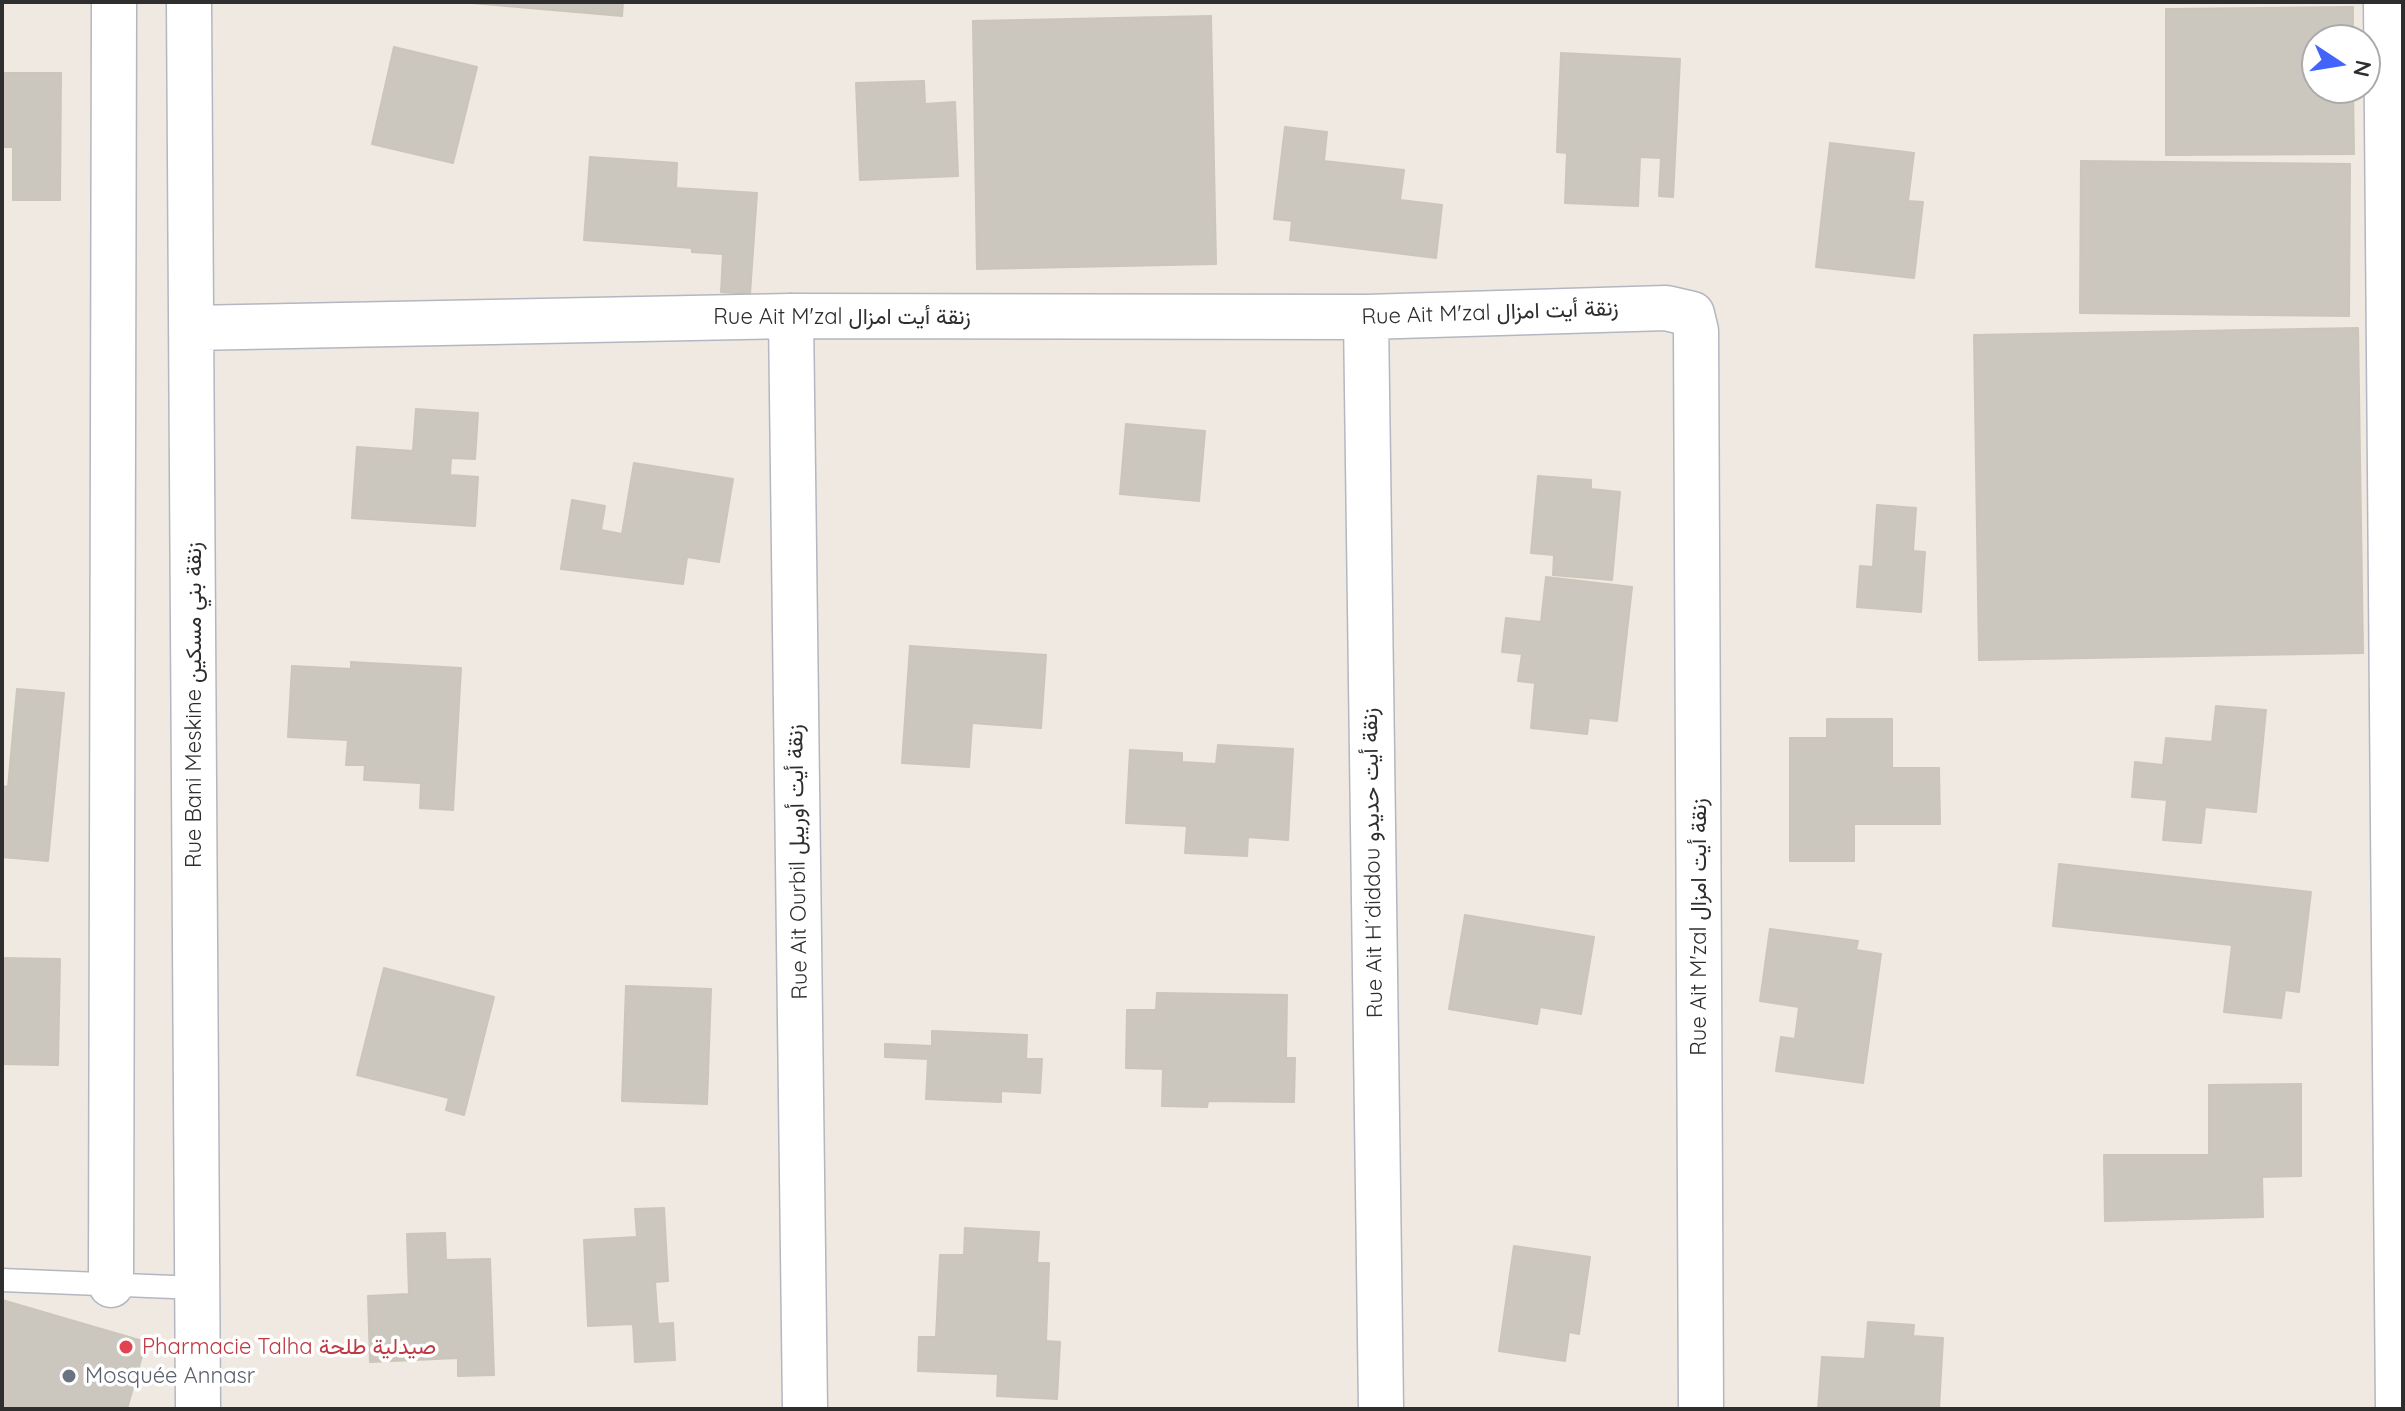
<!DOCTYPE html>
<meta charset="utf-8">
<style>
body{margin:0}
#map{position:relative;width:2405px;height:1411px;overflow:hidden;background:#efe9e1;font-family:Quicksand,sans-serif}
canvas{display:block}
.frame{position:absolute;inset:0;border:4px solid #2e2e2e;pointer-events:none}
.north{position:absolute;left:2301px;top:24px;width:80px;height:80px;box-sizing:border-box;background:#fff;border:2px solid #ababab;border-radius:50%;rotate:102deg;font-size:22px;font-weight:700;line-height:32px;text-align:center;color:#2e2e2e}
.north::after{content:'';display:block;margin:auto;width:28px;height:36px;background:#4264fb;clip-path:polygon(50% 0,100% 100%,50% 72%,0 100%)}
</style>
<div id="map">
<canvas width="2405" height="1411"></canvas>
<div class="frame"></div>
<div class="north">N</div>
</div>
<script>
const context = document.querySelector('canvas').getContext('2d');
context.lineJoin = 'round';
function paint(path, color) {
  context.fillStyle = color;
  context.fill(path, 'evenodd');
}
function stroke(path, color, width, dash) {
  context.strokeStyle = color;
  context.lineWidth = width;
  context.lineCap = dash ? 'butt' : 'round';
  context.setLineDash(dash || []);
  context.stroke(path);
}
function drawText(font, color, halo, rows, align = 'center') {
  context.font = font + ' Quicksand,Vazirmatn,sans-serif';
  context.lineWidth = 7;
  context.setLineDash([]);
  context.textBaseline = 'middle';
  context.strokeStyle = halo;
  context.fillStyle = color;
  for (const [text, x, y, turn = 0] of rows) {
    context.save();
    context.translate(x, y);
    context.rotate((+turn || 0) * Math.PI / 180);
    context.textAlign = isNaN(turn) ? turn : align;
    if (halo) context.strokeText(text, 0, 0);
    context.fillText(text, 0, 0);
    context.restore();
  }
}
const building = new Path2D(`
 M460,2H623L622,16Z
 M2353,7V40H2317V88H2353L2354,154L2166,155V9Z
 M1211,16L1216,264L977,269L973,21Z
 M394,47L477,67L453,163L372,144Z
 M1561,53L1680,59L1673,197L1659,196L1661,158L1640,157L1638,206L1565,203L1567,153L1557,152Z
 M2,73H61L60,200H13V147H2Z
 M924,81L925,104L955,102L958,176L860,180L856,83Z
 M1285,127L1327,132L1324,161L1404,170L1400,200L1442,205L1436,258L1290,240L1292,221L1274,219Z
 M1830,143L1914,153L1908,201L1923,202L1914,278L1816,267Z
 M590,157L677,163L676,188L757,193L750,294L721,292L723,254L692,252V248L584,240Z
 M2081,161L2350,164L2349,316L2080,313Z
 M2358,328L2363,653L1979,660L1974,335Z
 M416,409L478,413L475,459L451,458L450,475L478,477L475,526L352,518L357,447L413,451Z
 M1126,424L1205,431L1199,501L1120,494Z
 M634,463L733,479L719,562L687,557L683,584L561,569L572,500L605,506L601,530L622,534Z
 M1538,476L1591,480V489L1620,492L1612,580L1553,575L1554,555L1531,553Z
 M1877,505L1916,508L1913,551L1925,552L1921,612L1857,607L1860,566L1873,567Z
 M1546,577L1632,587L1617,721L1589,718L1587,734L1531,728L1535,683L1518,681L1522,654L1502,652L1506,618L1541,622Z
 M910,646L1046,655L1041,728L972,723L969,767L902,763Z
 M351,662L461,668L453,810L420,808L421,783L364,780L365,765H346L348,740L288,737L292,666L351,669Z
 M17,689L64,693L48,861L2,857V786L8,787Z
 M2216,706L2266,710L2256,812L2205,807L2201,843L2163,840L2167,800L2132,797L2135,762L2163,765L2166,738L2212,742Z
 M1827,719H1892V768H1939L1940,824H1854V861H1790V738H1827Z
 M1218,745L1293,749L1288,840L1248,837L1247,856L1185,853L1187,826L1126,823L1130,750L1182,753V762L1216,764Z
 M2059,864L2311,892L2299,992L2285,990L2281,1018L2224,1012L2232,945L2053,926Z
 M1465,915L1594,937L1581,1014L1540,1007L1537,1024L1449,1009Z
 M1770,929L1858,941L1856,950L1881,954L1863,1083L1776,1071L1781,1037L1795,1039L1799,1007L1760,1001Z
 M2,958L60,959L58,1065L2,1064Z
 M384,968L494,997L464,1115L446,1110L449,1098L357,1075Z
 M626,986L711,989L707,1104L622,1101Z
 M1157,993L1287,995L1286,1058H1295L1294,1102L1208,1101L1207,1107L1162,1106L1163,1069L1126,1068L1127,1010H1156Z
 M932,1031L1027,1035L1026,1059H1042L1040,1093L1001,1091V1102L926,1099L928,1059L885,1057V1044L932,1046Z
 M2301,1084V1176L2262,1177L2263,1217L2105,1221L2104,1155H2209V1085Z
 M664,1208L668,1281L655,1282L658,1324L673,1323L675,1360L635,1362L633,1324L588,1326L584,1240L637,1237L635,1209Z
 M965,1228L1039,1232L1037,1263H1049L1046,1341L1060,1342L1057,1399L997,1396L998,1374L918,1371L919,1337H936L940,1255H964Z
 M445,1233L446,1260L490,1259L494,1375L458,1376V1358L370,1362L368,1296L409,1294L407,1234Z
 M1514,1246L1590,1257L1579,1334L1569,1332L1565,1361L1499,1351Z
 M2,1300L146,1342L127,1409H2Z
 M1868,1322L1914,1325L1913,1336L1943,1338L1939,1409H1818L1822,1357L1865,1359Z`);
paint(building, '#cbc7bf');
stroke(building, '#cbc5ba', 2);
const service = new Path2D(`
 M2,1280L197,1288`);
const minor = new Path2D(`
 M189,2L198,1409
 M2386,2L2398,1409
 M791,316L805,1409
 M1366,317L1381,1409
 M192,328L791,316L1366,317L1666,308L1692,314L1696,331L1701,1409
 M111,1285L114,2`);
stroke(service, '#b4b7c1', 25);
stroke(minor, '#b4b7c1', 47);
stroke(service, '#fff', 22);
stroke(minor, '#fff', 44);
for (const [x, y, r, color] of [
 [126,1347,8,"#e0444e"],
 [69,1376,8,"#6b7280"]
]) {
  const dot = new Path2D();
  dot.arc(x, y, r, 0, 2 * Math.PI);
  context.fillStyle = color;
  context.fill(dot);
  stroke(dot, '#fff', 3);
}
drawText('22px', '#2e2e2e', '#fff', [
 ["Rue Ait M'zal زنقة أيت امزال",1490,313,-2],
 ["Rue Ait M'zal زنقة أيت امزال",842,317],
 ["Rue Bani Meskine زنقة بني مسكين",194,705,-90],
 ["Rue Ait Ourbil زنقة أيت أوريبل",798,862,-91],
 ["Rue Ait H´diddou زنقة أيت حديدو",1373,863,-91],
 ["Rue Ait M'zal زنقة أيت امزال",1699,927,-90]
]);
drawText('22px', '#be3a42', '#fff', [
 ["Pharmacie Talha صيدلية طلحة",142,1347]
], 'left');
drawText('22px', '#5b616d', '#fff', [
 ["Mosquée Annasr",85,1376]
], 'left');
</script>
